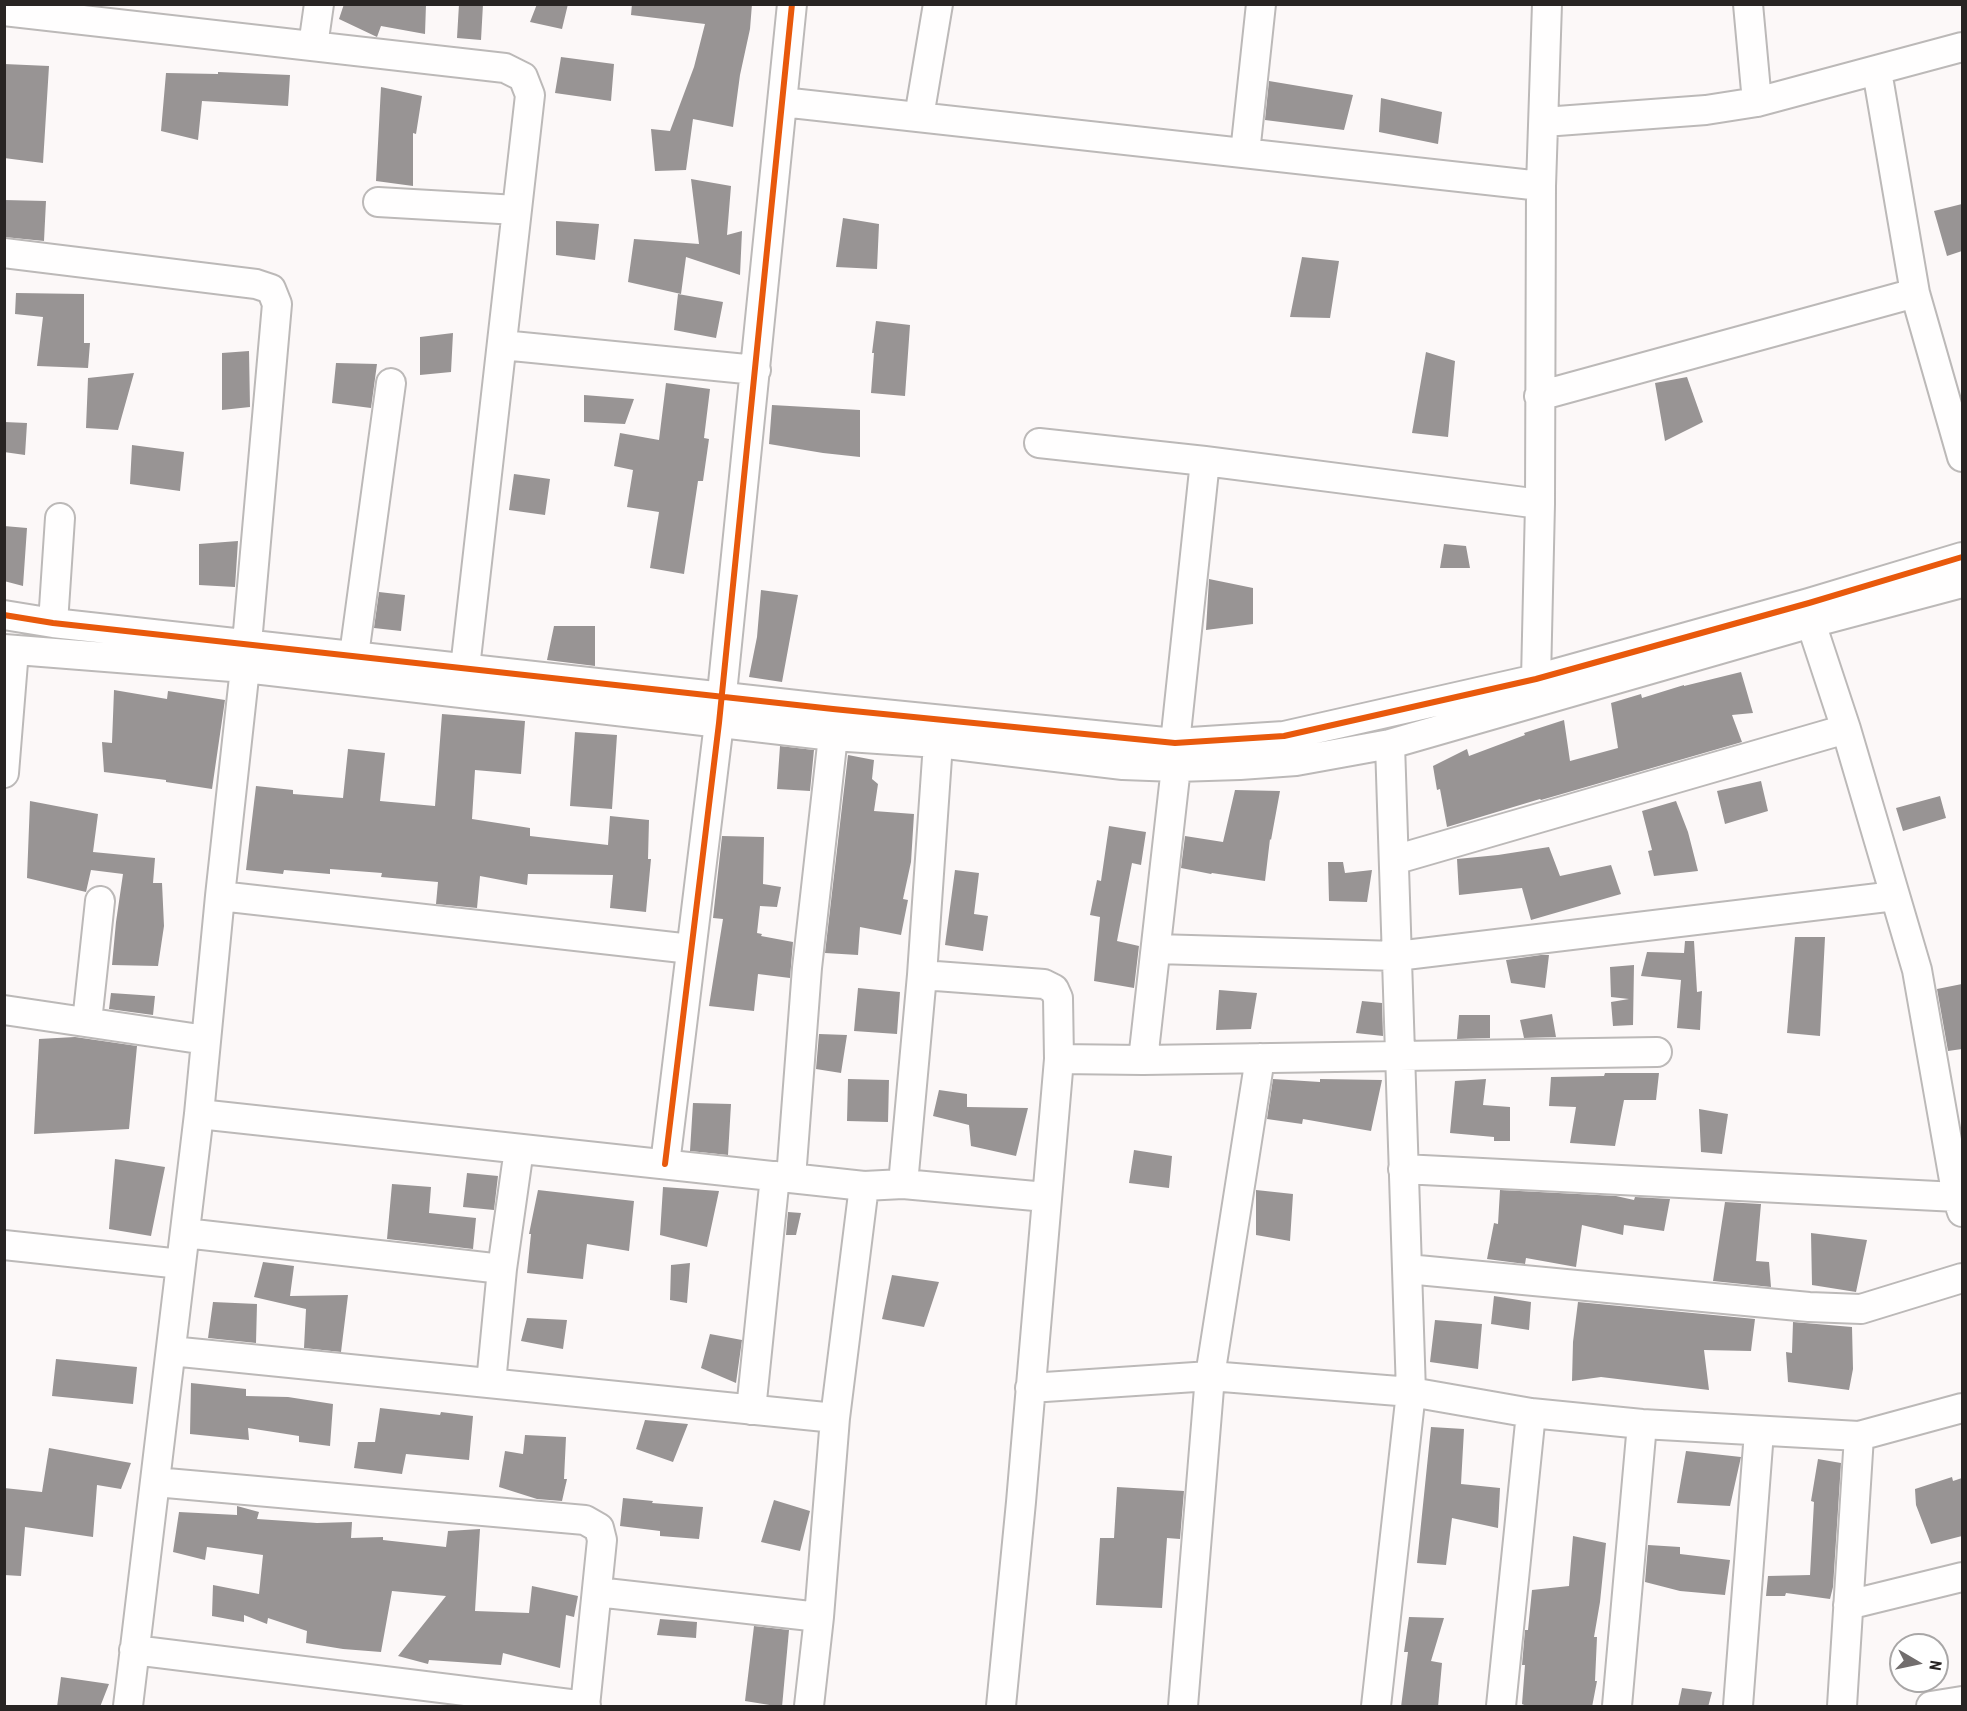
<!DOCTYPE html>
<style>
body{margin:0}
#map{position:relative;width:1967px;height:1711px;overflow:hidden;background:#fcf8f8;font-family:"Roboto Condensed",sans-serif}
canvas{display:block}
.frame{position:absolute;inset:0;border:6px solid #282423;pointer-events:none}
.north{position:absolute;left:1889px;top:1633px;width:60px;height:60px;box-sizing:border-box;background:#fff;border:2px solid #a9a7a7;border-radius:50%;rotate:99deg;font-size:16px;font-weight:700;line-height:24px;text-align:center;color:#282423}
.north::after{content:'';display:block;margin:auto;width:21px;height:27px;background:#726e6e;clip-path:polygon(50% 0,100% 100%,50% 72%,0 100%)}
</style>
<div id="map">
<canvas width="1967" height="1711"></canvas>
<div class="frame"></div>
<div class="north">N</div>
</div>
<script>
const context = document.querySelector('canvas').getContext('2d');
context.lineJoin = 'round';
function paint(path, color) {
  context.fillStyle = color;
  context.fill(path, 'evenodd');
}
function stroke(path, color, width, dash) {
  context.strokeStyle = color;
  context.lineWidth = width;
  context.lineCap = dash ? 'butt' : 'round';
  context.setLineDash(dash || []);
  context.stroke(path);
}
paint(new Path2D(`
 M344,4H426L425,34L381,26L377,37L339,19Z
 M459,4H483L481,40L457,38Z
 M537,4H568L562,29L530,22Z
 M632,4H752L750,29L740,75L733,127L693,119L686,170L655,171L651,129L670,131L694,67L705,24L631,15Z
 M561,57L614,64L611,101L555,93Z
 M4,64L49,66L43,163L4,158Z
 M218,72L290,75L288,106L202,101L198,140L161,131L166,73L218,74Z
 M1269,81L1353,95L1344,130L1265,120Z
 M381,87L422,96L416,134L413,133V186L376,181Z
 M1381,98L1442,112L1438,144L1379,132Z
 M691,179L731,186L727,235L742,231L740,275L686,257L681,294L628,282L634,239L699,244Z
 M4,200L46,201L44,241L4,237Z
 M1962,204V251L1947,256L1934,211Z
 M843,218L879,224L877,269L836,267Z
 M556,221L599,224L595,260L556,255Z
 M1302,257L1339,261L1330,318L1290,317Z
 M16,293L84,294V343H90L88,368L37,366L43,317L15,314Z
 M678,294L723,302L716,338L674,330Z
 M876,321L910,325L905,396L871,393L874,353H872Z
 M453,333L451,372L420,375V337Z
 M249,351L250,407L222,410V353Z
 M1426,352L1455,361L1448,437L1412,433Z
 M336,363L377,364L371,408L332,403Z
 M134,373L118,430L86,428L88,378Z
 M1687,377L1703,422L1665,441L1655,383Z
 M666,383L710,389L704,438L709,439L703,481H698L684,574L650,568L659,512L627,507L633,470L614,466L620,433L659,440Z
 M584,395L634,399L625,424L584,422Z
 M772,405L860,410V457L823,453L769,444Z
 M4,422L27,423L25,455L4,452Z
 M132,445L184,452L180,491L130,484Z
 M514,474L550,479L545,515L509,510Z
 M4,526L27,528L23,586L4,581Z
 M238,541L235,587L199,585V544Z
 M1444,544L1466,546L1470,568H1440Z
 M1209,579L1253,588V624L1206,630Z
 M761,590L798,595L782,682L749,677L757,637Z
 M379,592L405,595L401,631L374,628Z
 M554,626H595V666L547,660Z
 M1741,672L1753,713L1732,715L1742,742L1541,800L1540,799L1447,827L1440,789L1437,790L1433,766L1467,749L1469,756L1525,735L1524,733L1564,720L1570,761L1618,748L1611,703L1641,694L1642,698L1684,685V686Z
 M114,690L167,699L168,691L225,700L212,789L166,782V780L104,772L102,742L112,743Z
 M442,714L525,721L521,774L475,770L472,819L530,828V836L608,845L610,816L649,820L648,859H651L646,912L610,908L613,875L528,874L527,885L480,876L477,908L436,904L438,882L381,877L382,873L330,869V874L284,870L283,874L246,870L256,786L293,790V794L343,798L348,749L385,753L380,801L435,806Z
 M575,732L617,735L612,809L570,806Z
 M780,746L814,750L810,791L777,789Z
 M848,755L874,760L872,779L878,784L874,811L914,814L911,862L903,899L908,900L901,935L860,927L858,955L825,953Z
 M1761,781L1768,811L1725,824L1717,791Z
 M1235,790L1280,791L1271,840L1270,839L1265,881L1212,873L1211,874L1181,868L1185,836L1223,842Z
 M1940,796L1946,818L1903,831L1896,808Z
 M30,801L98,814L93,852L155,858L153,883H162L164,926L158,966L112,965L116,922L123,874L91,870L86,892L27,878Z
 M1676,801L1688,832L1698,871L1654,876L1648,851L1652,850L1642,811Z
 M1109,826L1146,832L1141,865L1132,863L1117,941L1139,946L1134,988L1094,981L1100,917L1090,915L1097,880L1101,881Z
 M722,836L764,837L763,884L781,887L777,907L760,906L757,933L762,934L761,936L793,942L790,978L758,974L754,1011L709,1006L723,919L713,918Z
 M1549,847L1560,876L1611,865L1621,894L1531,920L1522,888L1459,895L1457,859L1498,855Z
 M1328,862H1343L1345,873L1372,870L1367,902L1329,901Z
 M955,870L979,873L974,914L988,916L983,951L945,945Z
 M1795,937H1825L1820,1036L1787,1033Z
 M1685,941H1694L1697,992L1702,991L1700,1030L1677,1028L1681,980L1641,976L1647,952L1684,953Z
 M1541,955H1549L1545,988L1511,983L1506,960Z
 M1634,965L1633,1025L1613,1026L1611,1002L1629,999L1611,997L1610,967Z
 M1962,984V1049L1948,1051L1937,989Z
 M858,988L900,992L897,1034L854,1031Z
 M1219,990L1257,993L1251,1029L1216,1030Z
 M111,993L155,996L153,1015L109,1009Z
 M1362,1001L1382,1003L1383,1036L1356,1033Z
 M1552,1014L1556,1037L1524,1038L1520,1020Z
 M1459,1015H1490V1038L1457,1039Z
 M819,1034L847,1035L841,1073L816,1069Z
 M75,1037L137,1046L129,1129L34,1134L39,1039Z
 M1605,1073H1659L1656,1100H1624L1615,1146L1570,1143L1576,1107L1549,1106L1551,1077L1604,1076Z
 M848,1079L889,1080L888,1122L847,1121Z
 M1273,1079L1320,1082V1079L1382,1080L1371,1131L1303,1119L1302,1124L1267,1119Z
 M1486,1079L1483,1105L1510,1107V1141H1494V1137L1450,1133L1455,1081Z
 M939,1090L967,1094V1107L1028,1108L1016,1156L971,1146L969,1125L933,1116Z
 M693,1103L731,1104L728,1155L690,1151Z
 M1699,1109L1728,1114L1722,1154L1701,1152Z
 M1134,1150L1172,1156L1169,1188L1129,1183Z
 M115,1159L165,1167L151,1236L109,1229Z
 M467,1173L498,1176L494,1210L463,1207Z
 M392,1184L431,1187L429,1213L476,1218L473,1249L387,1239Z
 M663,1187L719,1191L707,1247L660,1235Z
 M538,1190L634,1201L629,1251L587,1244L583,1279L527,1273L531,1234H529Z
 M1256,1190L1293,1194L1290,1241L1256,1235Z
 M1500,1190L1616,1196L1634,1200L1635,1197L1670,1199L1664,1231L1624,1225L1623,1235L1582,1225L1576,1267L1526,1258L1525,1264L1487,1259L1494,1223L1498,1224Z
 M1725,1202L1761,1204L1756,1261L1769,1262L1771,1287L1713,1281Z
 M788,1212L801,1213L796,1235H786Z
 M1811,1233L1867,1240L1856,1292L1812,1285Z
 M263,1262L294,1266L290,1296L348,1295L341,1352L304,1348L306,1309L254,1297Z
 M690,1263L687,1303L670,1300L671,1265Z
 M892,1275L939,1282L924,1327L882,1319Z
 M1494,1296L1531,1302L1529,1330L1491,1324Z
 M213,1302L257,1304L256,1343L208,1338Z
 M1578,1302L1755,1319L1751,1351L1704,1350L1709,1390L1601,1377L1572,1381L1573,1342Z
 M527,1318L567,1320L563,1349L521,1341Z
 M1435,1320L1482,1324L1478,1369L1430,1362Z
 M1793,1322L1852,1327L1853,1369L1849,1390L1788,1382L1786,1352L1792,1353Z
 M710,1334L742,1340L736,1383L701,1368Z
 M56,1359L137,1367L133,1404L52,1396Z
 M191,1383L246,1389V1396L288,1397L333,1404L330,1446L299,1442V1436L248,1428L249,1440L190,1434Z
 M380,1408L440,1415L441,1412L473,1416L469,1460L406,1454L402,1474L354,1468L358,1442H375Z
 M645,1420L688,1424L673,1462L636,1449Z
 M1431,1427L1464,1429L1461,1484L1500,1488L1498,1528L1452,1518L1446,1565L1417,1563Z
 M525,1435L566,1437L564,1479H567L562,1501L537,1499L499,1487L505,1451L523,1454Z
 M49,1448L131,1463L121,1489L97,1485L93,1537L25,1527L21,1576L4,1575V1488L42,1492Z
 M1686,1451L1741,1457L1730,1506L1677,1503Z
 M1818,1459L1841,1463L1833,1587L1830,1599L1786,1593L1785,1596H1766L1768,1576L1810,1575L1814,1502L1811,1501Z
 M1952,1477L1953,1481L1962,1478V1536L1931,1544L1916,1505L1915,1489Z
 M1117,1487L1184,1491L1180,1539L1167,1538L1162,1608L1096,1605L1100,1538H1114Z
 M623,1498L653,1501L652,1503L703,1507L699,1539L660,1536V1531L620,1526Z
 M774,1500L810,1511L800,1551L761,1542Z
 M237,1506L259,1512L257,1519L317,1523L352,1522L351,1538L383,1537V1540L446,1547L448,1531L480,1529L475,1611L529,1613L532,1586L578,1596L574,1617L566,1615L560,1668L503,1653L501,1665L429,1660L428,1664L398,1656L446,1596L392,1591L381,1652L343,1649L306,1643L307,1631L268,1618L267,1624L244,1615V1622L212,1616L213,1585L259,1594L263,1555L207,1547L205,1560L173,1552L179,1512L237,1515Z
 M1573,1536L1606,1543L1600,1602L1594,1637H1597L1595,1681H1597L1592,1707H1529L1522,1704L1525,1665H1522L1525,1630H1528L1532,1590L1569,1586Z
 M1648,1545L1680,1547V1554L1730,1560L1725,1595L1680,1591L1645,1582Z
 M1409,1617L1444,1618L1431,1661L1442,1663L1438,1707H1401L1408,1652H1404Z
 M660,1619L697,1622L696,1638L657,1635Z
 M754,1626L789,1630L782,1707L745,1701Z
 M61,1677L109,1684L100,1707H57Z
 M1682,1688L1712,1692L1708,1707H1678Z`), '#989494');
const minor = new Path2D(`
 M1748,4L1757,102
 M4,11L505,68L523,77L530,95L465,668
 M313,46L319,4
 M1877,71L1915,293L1962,457
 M782,102L1541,186
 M919,117L938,4
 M1544,122L1706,110L1757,102L1962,47
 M1245,153L1261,4
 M378,202L517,210
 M4,253L256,284L271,289L277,304L247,643
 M502,345L756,370
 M1539,396L1915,293
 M1039,443L1205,461L1540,504
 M4,615L53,623L833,709L1175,743L1284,736L1536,679L1809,603L1962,557
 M53,623L60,518
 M1811,623L1846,729L1917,970L1957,1197L1962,1212
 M4,649L245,668L833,736L938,743L1123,765L1176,767L1240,765L1296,761L1390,744L1811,623L1962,583
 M354,655L391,383
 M1536,679L1540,504L1541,186L1547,4
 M1175,743L1205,461
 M4,773L14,650
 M1394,860L1846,729
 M220,896L691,949
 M1156,949L1397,956L1895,896
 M922,975L1044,984L1054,989L1058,998L1059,1059
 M4,1010L206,1040
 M87,1022L100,901
 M1143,1060L1657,1052
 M199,1114L864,1186L903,1184L1046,1197
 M665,1164L719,723L792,4
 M1403,1169L1957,1197
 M791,1178L807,968L833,736
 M903,1184L922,975L938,743
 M185,1233L502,1269
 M4,1245L181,1264
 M1407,1269L1809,1307L1861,1309L1962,1278
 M171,1351L835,1418
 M491,1383L502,1269L519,1149
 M1030,1388L1210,1376L1411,1392L1531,1413L1642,1424L1859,1436L1962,1408
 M751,1410L775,1176
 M155,1482L585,1520L599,1528L602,1540L585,1706
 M597,1592L819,1617
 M1848,1605L1962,1577
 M134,1650L586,1706
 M128,1706L199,1114L220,896L245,668
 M809,1706L819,1617L835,1418L864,1186
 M1001,1706L1021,1502L1059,1059L1143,1060L1176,767
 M1183,1706L1210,1376L1260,1058
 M1376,1706L1411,1392L1390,744
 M1501,1706L1531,1413
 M1617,1706L1642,1424
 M1738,1706L1759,1432
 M1842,1706L1859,1436
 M1931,1706L1962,1701`);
stroke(minor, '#bcb9b8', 32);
stroke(minor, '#fffefe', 28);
stroke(new Path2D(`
 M4,615L53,623L833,709L1175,743L1284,736L1536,679L1809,603L1962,557
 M665,1164L719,723L792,4`), '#e8590c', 6);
</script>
